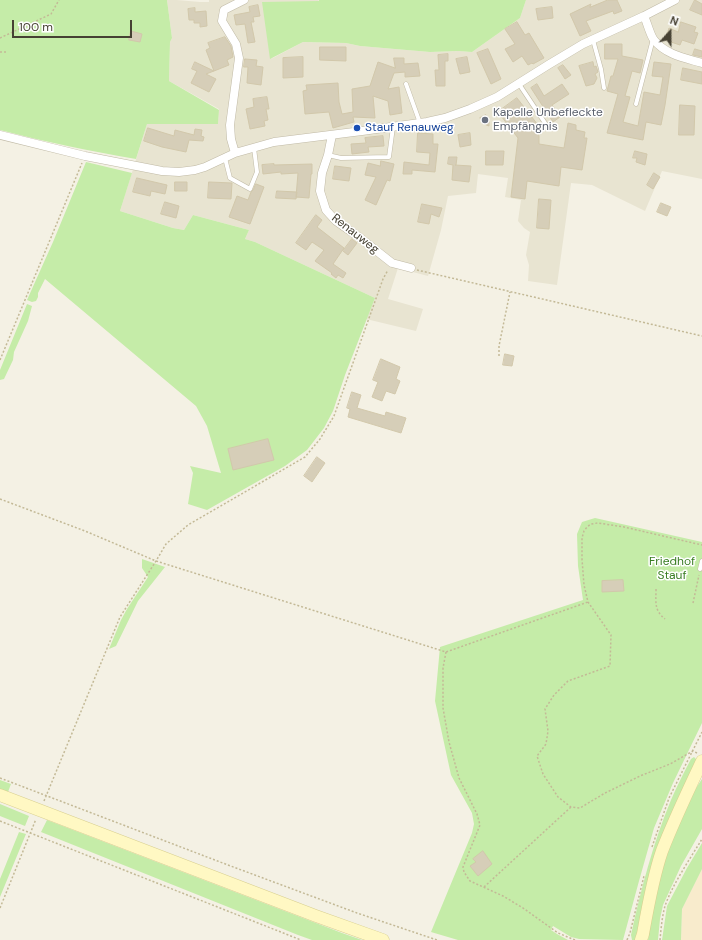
<!DOCTYPE html>
<meta charset="utf-8">
<style>
body{margin:0}
#map{position:relative;width:702px;height:940px;overflow:hidden;background:#f4f1e4;font-family:"DM Sans",sans-serif}
canvas{display:block}
.north{position:absolute;left:650px;top:12px;width:40px;height:40px;-webkit-text-stroke:3px #fff;paint-order:stroke;rotate:21deg;font-size:11px;font-weight:700;line-height:16px;text-align:center;color:#464133}
.north::after{content:'';display:block;margin:auto;width:14px;height:18px;background:#464133;clip-path:polygon(50% 0,100% 100%,50% 72%,0 100%)}
.scale{position:absolute;left:12px;top:20px;width:120px;height:18px;box-sizing:border-box;border:2px solid #464133;border-top:0;padding-left:5px;font-size:12px;line-height:14px;white-space:nowrap;color:#464133;-webkit-text-stroke:3px #fff;paint-order:stroke}
</style>
<div id="map">
<canvas width="702" height="940"></canvas>
<div class="north">N</div>
<div class="scale">100 m</div>
</div>
<script>
const context = document.querySelector('canvas').getContext('2d');
context.lineJoin = 'round';
function paint(path, color) {
  context.fillStyle = color;
  context.fill(path, 'evenodd');
}
function stroke(path, color, width, dash) {
  context.strokeStyle = color;
  context.lineWidth = width;
  context.lineCap = dash ? 'butt' : 'round';
  context.setLineDash(dash || []);
  context.stroke(path);
}
function drawText(font, color, halo, rows, align = 'center') {
  context.font = font + ' "DM Sans",sans-serif';
  context.lineWidth = 3;
  context.setLineDash([]);
  context.textBaseline = 'middle';
  context.strokeStyle = halo;
  context.fillStyle = color;
  for (const [text, x, y, turn = 0] of rows) {
    context.save();
    context.translate(x, y);
    context.rotate((+turn || 0) * Math.PI / 180);
    context.textAlign = isNaN(turn) ? turn : align;
    if (halo) context.strokeText(text, 0, 0);
    context.fillText(text, 0, 0);
    context.restore();
  }
}
paint(new Path2D(`
 M167,0H177L200,2H209V0H319L271,59L303,42L346,43L360,46L430,52L458,51L472,52L520,18L526,0H702V179L662,171L645,211L592,185L571,183L557,285L528,281L529,265L526,255L530,232L524,228L518,221L521,200L505,197L508,178L478,174L476,193L448,196L441,230L428,276L398,268L388,299L423,309L416,331L366,319L375,298L255,242L245,239L249,230L193,215L184,230L173,228L120,211L147,124H218L219,109L169,81L170,42L172,38Z`), '#e8e4d1');
paint(new Path2D(`
 M702,869V940H681L682,909Z`), '#f8ebcc');
paint(new Path2D(`
 M0,0H167L172,38L170,42L169,81L219,110L218,124H147L136,159C90,151 45,142 0,130Z
 M319,0H526L520,18L472,52L458,51L430,52L360,46L346,43L303,42L270,59L262,2L319,1Z
 M86,162L132,173L120,211L173,228L184,230L193,215L249,230L245,239L255,242L375,298L345,375L333,411L324,428L307,450L285,466L207,510L188,504L193,473L190,466L221,473L207,426L196,406L45,279L38,293V297L36,301L32,302L27,300L53,242Z
 M27,304L32,306L28,321L14,352L13,360L4,379L0,380V370Z
 M595,518L702,542V723L673,783L654,828L639,881L623,940L579,939L571,937L553,926L551,930L557,934L568,940H458L431,932L472,833L474,824L472,813L451,775L435,701L440,647L583,600L578,566L577,534L582,522Z
 M142,559L165,567L138,601L116,646L109,649L121,620L127,609L148,577L142,568Z
 M694,757L697,760L636,938L635,940H632L631,935C641,889 653,843 671,800C677,786 684,772 691,759Z
 M702,779V829L681,866L663,905L660,919L658,940H648L653,902L664,860L678,824L696,788Z
 M0,780L11,784L8,792L0,789Z
 M0,804L29,816L25,826L0,816Z
 M47,820L342,933L362,940H312L298,935L41,832Z
 M19,832L26,834L0,897V879Z
 M702,843V869L682,909L681,940H662L667,906L687,868Z`), '#c5eca8');
const building = new Path2D(`
 M608,0H617L622,11L614,14L613,11L586,21L591,31L580,36L570,14L591,4L590,7Z
 M695,0L702,4V15L690,10Z
 M258,5L260,16L253,17L254,22H251L255,42L248,43L245,24L236,25L234,15L250,12L249,7Z
 M552,7L553,18L538,20L536,9Z
 M195,8V12L206,11L207,26L200,27V23H194V20H189L188,9Z
 M517,22L525,35L529,33L544,58L533,64L532,63L528,65L522,56L513,62L505,49L515,44L505,29Z
 M681,22L696,27L694,32L698,33L694,44L682,40L680,45L665,40L669,28L678,32Z
 M131,31L142,34L140,42L129,40Z
 M225,37L231,46L233,57L227,60L229,65L214,71L206,50L210,48L208,43Z
 M605,44H622V56L643,60L640,73L632,71L625,96L630,97L623,122L638,126L644,92L660,95L663,77L652,76L654,62L671,64L665,105L661,125L646,122L643,140L607,133L618,94L607,91L611,76H613L618,59H605Z
 M320,47H346V61L320,60Z
 M488,49L501,79L491,84L477,53Z
 M695,49L702,51V57L693,55Z
 M448,54V61H445V86H436L435,70H439L438,55Z
 M303,57V77L283,78V58Z
 M467,57L470,72L460,74L456,59Z
 M394,58H404V64L418,63L420,76L405,77V72L394,73L388,89L399,87L402,113L390,115L388,101L373,96L375,118L353,117L354,122L333,128L329,112L305,114L303,91L307,90L306,85L338,83L339,102L342,114L353,112L352,89L370,86L378,62L395,68Z
 M245,59L257,60L256,66L263,67L261,85L247,83L248,67H244Z
 M195,62L214,71L206,74L216,79L209,92L191,83L197,71L192,69Z
 M593,62L594,67L596,66L598,72L595,74L597,78L594,84L586,86L579,66Z
 M563,65L571,75L565,79L558,68Z
 M683,68L702,72V84L681,80Z
 M537,84L544,96L562,84L569,94L552,105L560,117L553,122L531,88Z
 M267,97L269,109H266L268,120L264,121L265,126L250,129L246,109L254,107L253,99Z
 M517,98L538,125L536,127L539,136V144L564,148L568,123L576,125V130L585,132L584,138H587L582,170L561,167L559,186L527,181L525,199L511,197L518,138L498,112Z
 M680,105L695,106L694,135H679Z
 M486,115L489,121V126L484,124L480,118Z
 M148,128L174,136L175,130L194,135L195,129L202,130L201,136L204,137L203,141L189,140L186,152L162,147L144,141Z
 M418,133L433,134V144H438L435,172L412,170V174H403L404,162L429,165L430,153L417,152Z
 M470,133L471,145L460,147L458,135Z
 M383,136L384,146L368,147L369,152L352,154L351,144L366,143L365,138Z
 M486,151H504L503,165H486Z
 M635,151L647,154L645,165L636,162L637,158H633Z
 M449,157H457L456,165H455L471,166L469,182L452,180L453,165L448,164Z
 M381,161L394,164L390,181L387,180L376,205L365,200L376,177L365,175L368,163L380,166Z
 M274,164V165L312,164V174H311L309,198L296,197L298,173L281,174V172L263,174L262,165Z
 M335,166L351,168L349,181L333,179Z
 M654,173L660,177L653,189L647,185Z
 M137,178L167,185L165,194L151,191L150,196L133,192Z
 M175,182H187V191H175Z
 M209,182L232,183L231,199L208,198Z
 M256,184L264,187L250,224L229,217L237,196L248,200L251,192L253,190Z
 M277,191L297,192L296,199L276,198Z
 M539,199L551,200L549,229L537,228Z
 M165,202L179,206L176,218L161,214Z
 M661,203L671,207L667,216L657,212Z
 M422,204L442,208L439,217L431,214L429,224L418,222Z
 M316,215L322,220L317,227L344,248L333,264L346,273L343,278L338,275L336,278L331,274L332,273L315,261L324,250L312,242L306,250L296,243Z
 M352,239L357,243L348,255L343,251Z
 M505,354L514,356L512,366L503,365Z
 M381,359L400,367L396,379L400,381L395,394L386,391L382,401L372,397L378,382L373,380Z
 M352,392L361,395L357,408L385,416L386,412L406,418L401,433L348,417L350,409L347,408Z
 M268,439L274,460L233,470L228,449Z
 M317,457L325,463L312,482L304,476Z
 M623,580L624,591L602,592V581Z
 M483,851L492,864L478,876L470,866L476,862L473,859Z`);
paint(building, '#d6ceb8');
stroke(building, '#d2c8ab', 1);
const lane = new Path2D(`
 M593,40L601,69L604,88
 M406,84L420,123
 M519,84L545,123
 M636,104L653,39
 M328,155L341,158L389,157L393,127
 M225,158L230,178L250,189L257,172L254,148
 M700,569L702,561`);
const street = new Path2D(`
 M644,16C647,22 650,35 654,40C666,55 685,58 702,63
 M0,135L85,156L162,171L179,172L195,170L205,167L235,153L274,142L362,131L427,122L445,118L470,109L497,97L548,65L583,44L644,16L675,0
 M332,135L328,155L322,173L320,191L326,210L336,221L359,237L392,263L411,268
 M235,153L231,139L230,125L239,58L236,44L222,21L224,10L244,0`);
const secondary = new Path2D(`
 M0,795L316,916L383,940
 M641,940L643,934C648,906 653,877 662,851C674,820 688,791 702,761`);
stroke(lane, '#c0baa6', 5);
stroke(street, '#c0baa6', 9);
stroke(secondary, '#d8cf8f', 13);
stroke(new Path2D(`
 M0,38L51,14L59,0
 M0,52H8
 M417,270L702,336
 M499,356V346L510,292
 M0,360L82,163
 M0,499L85,531L156,561L446,652L588,602
 M656,589C656,603 654,610 665,619
 M693,603L699,575
 M446,652L443,668V708L449,742L459,778L477,814L480,825L463,867L464,872L470,881L503,896L523,908L558,933L575,940
 M697,753L693,751L670,764L640,776L605,793L580,808L571,807L558,797L543,774L537,756L546,744L548,731L545,709L554,695L568,681L610,666L611,635L588,602L584,585L582,559V538L584,531L587,527L591,524L598,523L624,527L702,545
 M0,778L228,865L357,913L437,940
 M44,801L120,617L156,561L166,544L188,525L305,457L320,439L334,416L383,279L388,270
 M0,821L301,940
 M652,847L669,798L702,732
 M484,887L571,807
 M0,908L36,819
 M627,940L630,933L644,876
 M660,940C661,929 662,917 665,906C672,885 690,859 702,839`), '#c3b996', 1.5, [2, 2]);
stroke(lane, '#fff', 4);
stroke(street, '#fff', 8);
stroke(secondary, '#fff8c3', 12);
for (const [x, y, r, color] of [
 [485,120,4,"#6b7280"],
 [357,128,4,"#1a4fb4"]
]) {
  const dot = new Path2D();
  dot.arc(x, y, r, 0, 2 * Math.PI);
  context.fillStyle = color;
  context.fill(dot);
  stroke(dot, '#fff', 1.5);
}
drawText('12px', '#5b616d', '#fff', [
 ["Kapelle Unbefleckte",493,113],
 ["Empfängnis",493,127]
], 'left');
drawText('12px', '#164399', '#fff', [
 ["Stauf Renauweg",365,128]
], 'left');
drawText('12px', '#464133', '#fff', [
 ["Renauweg",355,234,38]
]);
drawText('12px', '#387d21', '#fff', [
 ["Friedhof",672,562],
 ["Stauf",672,576]
]);
</script>
